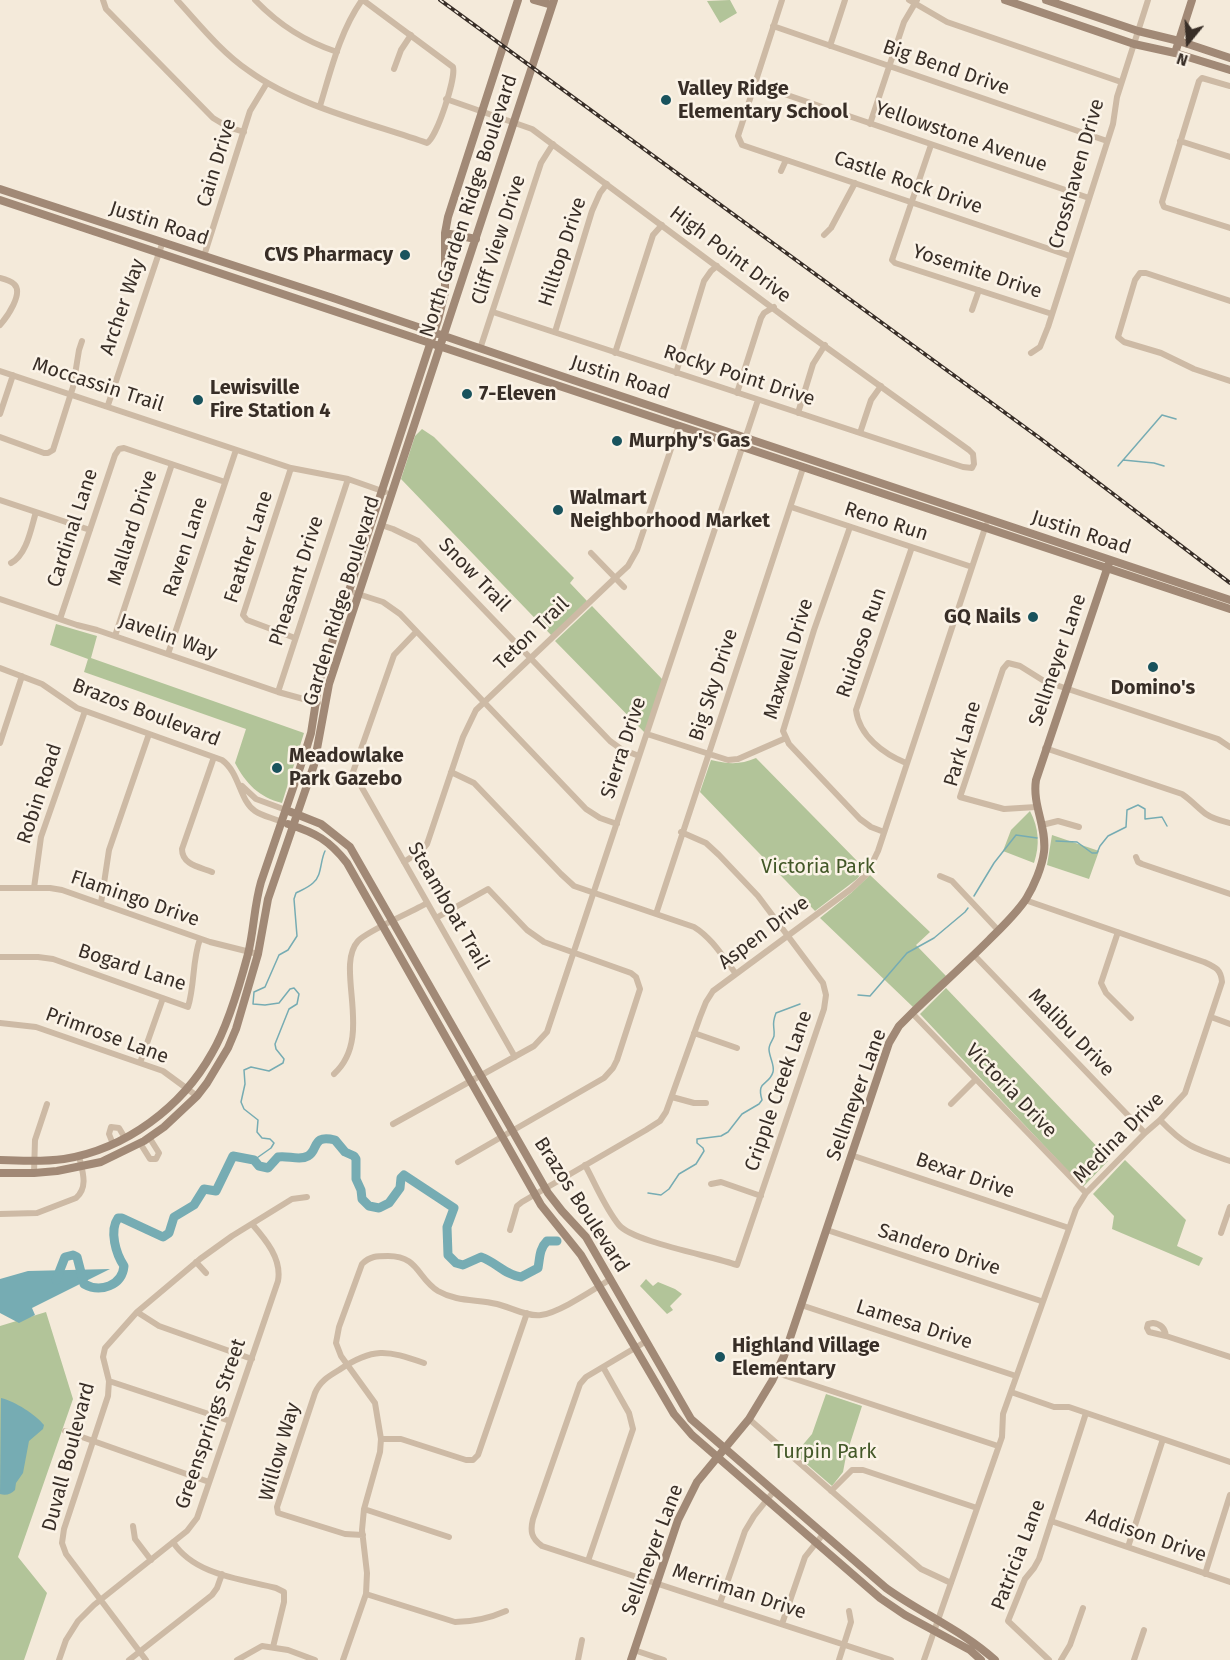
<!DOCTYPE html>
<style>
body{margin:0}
#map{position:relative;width:1230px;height:1660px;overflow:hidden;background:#f4eada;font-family:"Fira Sans",sans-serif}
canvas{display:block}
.north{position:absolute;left:1158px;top:12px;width:60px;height:60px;-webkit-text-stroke:4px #fbf3e7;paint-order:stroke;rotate:198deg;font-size:16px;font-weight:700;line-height:24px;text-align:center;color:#382e27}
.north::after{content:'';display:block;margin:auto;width:21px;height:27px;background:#382e27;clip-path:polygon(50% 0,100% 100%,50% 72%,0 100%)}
</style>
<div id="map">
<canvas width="1230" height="1660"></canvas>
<div class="north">N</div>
</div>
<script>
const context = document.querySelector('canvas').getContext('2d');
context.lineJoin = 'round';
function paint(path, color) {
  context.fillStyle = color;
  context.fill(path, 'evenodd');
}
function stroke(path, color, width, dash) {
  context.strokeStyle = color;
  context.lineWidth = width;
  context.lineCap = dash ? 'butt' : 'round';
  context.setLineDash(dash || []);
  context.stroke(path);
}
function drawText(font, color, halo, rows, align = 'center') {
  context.font = font + ' "Fira Sans",sans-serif';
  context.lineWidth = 5;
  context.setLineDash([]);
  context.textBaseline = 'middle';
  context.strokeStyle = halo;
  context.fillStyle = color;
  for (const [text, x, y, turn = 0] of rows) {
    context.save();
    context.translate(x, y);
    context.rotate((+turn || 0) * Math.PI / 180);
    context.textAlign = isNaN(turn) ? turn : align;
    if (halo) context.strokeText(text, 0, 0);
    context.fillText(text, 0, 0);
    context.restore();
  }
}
paint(new Path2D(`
 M730,0L737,13L720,23L707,1Z
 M422,429L434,437L574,578L570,583L587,601L552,636L401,479L415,436Z
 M592,606L663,680L645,733L555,641Z
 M56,624L97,636L91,658L304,733L282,803C259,797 246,784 235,763L246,729L84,672L88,659L50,645Z
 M756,758L865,869L857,879L815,911L700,792L711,760C728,764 740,765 756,758Z
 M1030,811C1039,828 1040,845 1034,863L1003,851L1011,830Z
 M1052,835L1099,851L1089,879L1047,865Z
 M870,875L930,932L916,945L946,976L913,1007L820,918L851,893Z
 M946,988L1106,1156L1108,1161L1083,1187L920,1014Z
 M1125,1160L1186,1220L1177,1246L1203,1258L1199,1266L1112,1229L1114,1216L1093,1194Z
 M646,1279L653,1286L658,1282L675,1289L682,1294L670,1306L673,1310L667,1314L640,1286Z
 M46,1312L73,1399L18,1557L47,1593L24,1660H0V1326Z
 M826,1394L862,1406L846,1456L843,1472L832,1486L795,1454L812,1434Z`), '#b2c499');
paint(new Path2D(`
 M110,1269L32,1308L35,1315L19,1323L0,1313V1279L28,1271Z
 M1,1398C16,1402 35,1414 44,1425L43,1429L29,1441L23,1473L16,1483L15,1490C11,1494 6,1496 0,1494Z`), '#76acb3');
stroke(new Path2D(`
 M1123,460L1154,463L1164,466
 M1118,466L1162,415L1176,419
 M1056,841L1077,842L1092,853H1097L1100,846L1108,836L1126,827L1127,810L1138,805L1145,809V819L1162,817L1167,826
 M974,896L994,863L1016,835L1037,838
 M858,995L870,996L907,953L934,938L965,912L968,908
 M254,1160L271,1148L274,1143L270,1139L262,1138L257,1132L258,1120L244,1109L241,1102L245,1084L244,1070L251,1067L269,1071L283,1063L284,1059L276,1049L275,1044L289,1009L297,1004L299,994L294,988L290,989L279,1003L265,1005L253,1004L254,992L265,987L279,955L288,950L297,936L294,899L296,893C302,890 309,887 313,883C322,876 320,861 325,851
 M648,1193L661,1195L669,1189L679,1174L696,1164L704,1151L703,1148L697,1143V1139L721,1136L728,1132L742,1114L759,1104L762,1100C756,1080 769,1086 773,1072C775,1065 769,1057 769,1049C769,1044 773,1040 774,1036C775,1025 771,1026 776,1013L800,1004`), '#76acb3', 1.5);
stroke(new Path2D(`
 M56,1280L65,1257L73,1255L77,1257L84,1284C100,1293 122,1286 124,1266C116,1254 109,1231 118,1218H122L163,1237L169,1233L174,1217L194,1205L204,1189L216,1191L233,1156L254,1160L259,1166L268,1168L278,1157C287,1155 299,1161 308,1156C319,1150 311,1134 335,1140L345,1152L354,1156L356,1159V1179L361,1190L362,1199L369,1206L379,1208L389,1203L400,1188L401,1178L404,1175L454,1208L447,1227L448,1255L456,1263L463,1265L481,1257C496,1262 505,1275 521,1277L538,1268C540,1258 539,1249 547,1241H557`), '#76acb3', 9);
stroke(new Path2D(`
 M103,0L106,9L213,118L228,127L244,132
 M177,0C199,24 221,52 249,71C297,106 370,123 427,143C437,137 456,78 453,67L363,0
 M255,0C279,25 304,41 337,52
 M782,0L738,136L742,145L1070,256
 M909,0L947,22L1121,82
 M773,26L1107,141
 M830,46L845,0
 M394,69L401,50L411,35
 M755,84L1089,198
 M1230,86L1202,78L1199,81L1162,202L1164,207L1230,228
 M446,99L532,129L798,327L969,450L973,454L974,464L972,468L963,467L493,312
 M320,106C331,70 340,31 362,0
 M870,124L904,22L917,0
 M1180,141L1230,157
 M931,145L892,260L895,263L1052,314
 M781,171L786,160
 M824,235L831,228L855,183
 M204,256L250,111L267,83
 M0,278C4,279 11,281 14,284C24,293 7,317 0,325
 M1230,301L1146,273H1140L1135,280L1118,337L1124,342L1161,353L1194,369L1230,381
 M972,310L979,290
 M555,332L592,211L600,193L607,184
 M480,349L541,163L553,144
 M615,353L653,235L662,225
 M1031,353L1040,347L1048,327L1113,124L1117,97L1148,0
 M0,371L291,468L348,479L385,492
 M676,373L704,281L711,271L717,266
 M737,393L761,318L764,313L774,307
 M108,405L162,244
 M798,413L813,364L825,345
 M0,414L13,375
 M860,433L871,400L881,386
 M0,437L44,453H48L53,450L73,387L79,350L82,341
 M291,468L243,615L247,620L295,638
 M0,500L90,530
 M791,507L972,567
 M381,525L393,529L418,541L610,741L621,749L639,756
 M850,527L814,630L783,731L789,744L860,819L871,827L884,832
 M591,553L624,587
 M11,563C27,555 31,528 36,512
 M355,593L383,602L400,614L586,809L600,818L617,824
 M0,599L77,625L97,630L278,692L318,703
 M60,619L115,455L119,449L124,448L225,482
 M416,632L394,655L353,772L515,1057
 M115,636L172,464
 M168,654L236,450
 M0,668L42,684L77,708L222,760C240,773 239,800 255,811C262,816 273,818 282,822
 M278,692L348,479
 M647,734L728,760L738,759L786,738
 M0,743L22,676
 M1045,748L1182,794C1191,800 1198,808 1206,814C1213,819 1222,821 1230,823
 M906,763C884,754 859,736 856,710L912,547
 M451,772L474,783L561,874L574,886L694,927C712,938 723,957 736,974
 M242,786L256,799L286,810
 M1036,807L1004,809L960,797L1003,669L1008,663L1020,666L1044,681L1218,739L1230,747
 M1042,825L1058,821L1079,827
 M1136,857L1138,862L1142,864L1230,894
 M404,862L422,850L427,844L463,737L476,710L615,578L628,566L637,550L679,425
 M212,872C200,867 182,865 182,849L214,757
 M940,876L952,881L998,930
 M0,888H50L62,890L210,942L258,954
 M34,888L41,837L85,711
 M101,903L109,850L149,734
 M656,914L803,468
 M436,918L488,889L527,930L544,942L631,973L636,977L640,989L617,1060L613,1068L604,1078L458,1162
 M1118,932L1101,983L1106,993L1131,1018
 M974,955L1145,1133
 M0,957H38L53,959L188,1007C195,984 192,961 200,939
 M912,1013L1086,1193
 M1211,1017L1230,1024
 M0,1023L36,1027L163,1071L197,1096
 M694,1033L737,1048
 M140,1063L163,998
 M334,1074C375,1037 334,968 358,941C367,931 412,912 427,903
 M672,1097L694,1103H706
 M951,1104L976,1079
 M1160,1120C1186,1147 1195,1149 1230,1161
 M393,1124L534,1046L547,1032L758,400
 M140,1143L150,1159H156L159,1153L149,1137
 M113,1144L109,1134L111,1127L119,1128L125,1138
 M851,1155L1069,1228
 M585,1165C596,1185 605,1208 619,1225C633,1242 713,1256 737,1265L824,1009L826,995L823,983L758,896L719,855L706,843L681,832
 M34,1173L35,1140L47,1104
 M711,1184L721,1182L761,1196
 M0,1214L37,1213L76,1198C89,1187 82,1170 79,1156
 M510,1230L517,1206L522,1202L646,1130L660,1121L666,1112L700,1017L706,1002L713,991L851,889L867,874L878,851L986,525
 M827,1230L1041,1301
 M1221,1233L1230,1207
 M196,1262L206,1273
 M801,1305L1016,1376
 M137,1312L159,1326L252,1359
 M1153,1323C1161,1324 1165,1328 1166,1336L1149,1332L1147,1328L1148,1324Z
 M1166,1336L1230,1357
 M645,1342L586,1377L580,1384L533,1519C530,1531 531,1538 542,1546L891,1660
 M777,1373L998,1446
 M109,1381L230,1421
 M1011,1392L1054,1407H1069L1230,1462
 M749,1419L921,1569L951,1583
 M65,1431L209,1482
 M381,1439H401L466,1460H473L478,1455L527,1313
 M831,1491L852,1470H863L977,1508
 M364,1509L449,1537
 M1051,1521L1230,1582
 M133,1526L135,1539L151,1560
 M363,1535L345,1534L278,1513L277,1507L315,1393C320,1381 329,1376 339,1370C373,1347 387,1350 424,1363
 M173,1542C194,1575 241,1579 276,1588L284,1592V1602L273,1647
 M1128,1547L1163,1439
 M588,1561L633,1429L629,1413L603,1367
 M1205,1574L1230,1495
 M366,1594L455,1622C473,1622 490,1618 506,1611
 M720,1603L745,1531L754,1516L774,1491
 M782,1624L805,1557L824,1533
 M634,1650L664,1660
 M59,1660L66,1640L78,1621L94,1605L187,1531L197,1518L278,1281C282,1259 266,1240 252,1224
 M129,1660L212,1595L217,1588L222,1574
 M146,1660L66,1554L62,1543L64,1529L108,1396L109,1381L103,1357L105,1348L137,1312L200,1259L232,1236L292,1199L307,1197
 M237,1660L262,1646L288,1650L315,1660
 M343,1660L366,1594L367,1573L362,1530L364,1509L380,1452L381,1439L375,1403L341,1356L336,1343L339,1327L362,1264C370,1256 377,1256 388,1256C419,1256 417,1278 438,1291C457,1302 477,1299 497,1304C510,1307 527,1317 541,1315C559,1313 594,1289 611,1279
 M578,1660L582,1640
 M839,1660L851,1622L849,1611
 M924,1660L1002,1437L1003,1414L1076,1209L1086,1193L1145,1133L1160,1120L1185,1093L1222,982C1221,969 1215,967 1204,962L1025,900
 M1049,1660L1008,1621L1025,1579L1034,1568L1039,1559L1086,1413
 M1061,1660L1070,1645L1083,1608
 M1134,1660L1144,1630`), '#cdbaa5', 6);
stroke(new Path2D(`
 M534,0L552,5
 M1005,0L1134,44L1175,53L1230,70
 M1046,0L1138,31L1179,41L1230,58
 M1175,53L1192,0
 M0,189L333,298L573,380L1230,600
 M0,200L1230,609
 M445,233L476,239
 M286,810L321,824L350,847L548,1193L562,1211L586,1237L691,1419L886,1588C922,1614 962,1630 995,1660
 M288,824C316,833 329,840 347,863L541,1205L581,1255L674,1414L692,1435L880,1598L905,1615L970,1650L981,1660
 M0,1160C21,1161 43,1162 64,1159C126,1149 182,1107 212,1053C228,1026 240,984 248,954C254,930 254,906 261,882L305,753L311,733L319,682L438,320L445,292V233L448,217L518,0
 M0,1173H34L57,1171L101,1162L144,1141L164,1127L197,1096L207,1083L228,1048L236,1029L258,954L268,899L314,765L329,684L554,0
 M631,1660L678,1520L697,1482L749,1419L772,1381L784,1356L889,1043L899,1026L912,1013C938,988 964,965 989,940C1002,927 1016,914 1026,899C1034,886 1042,867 1044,852C1047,827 1032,805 1036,780L1109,563`), '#a18976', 8);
const rail = new Path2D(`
 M440,0L1041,439L1230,583`);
stroke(rail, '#382e27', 4);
stroke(rail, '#fbf3e7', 1.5, [4.5]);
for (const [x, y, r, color] of [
 [666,100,6,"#19535d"],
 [405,255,6,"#19535d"],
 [467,394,6,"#19535d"],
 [198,400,6,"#19535d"],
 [617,441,6,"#19535d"],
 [558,510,6,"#19535d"],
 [1033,617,6,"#19535d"],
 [1153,667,6,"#19535d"],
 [277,768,6,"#19535d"],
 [720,1357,6,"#19535d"]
]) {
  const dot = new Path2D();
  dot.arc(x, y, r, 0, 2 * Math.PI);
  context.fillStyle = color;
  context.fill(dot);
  stroke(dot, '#fbf3e7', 2);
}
drawText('20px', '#382e27', '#fbf3e7', [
 ["Big Bend Drive",946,68,19],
 ["Yellowstone Avenue",961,137,19],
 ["Cain Drive",217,163,-73],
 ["Crosshaven Drive",1077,174,-74],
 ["Castle Rock Drive",908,183,19],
 ["North Garden Ridge Boulevard",469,206,-72],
 ["Justin Road",159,224,18],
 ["Cliff View Drive",499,240,-72],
 ["Hilltop Drive",563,252,-72],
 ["High Point Drive",730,255,37],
 ["Yosemite Drive",977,272,18],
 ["Archer Way",123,307,-71],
 ["Rocky Point Drive",739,376,18],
 ["Justin Road",620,378,18],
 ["Moccassin Trail",98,385,18],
 ["Reno Run",886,522,18],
 ["Cardinal Lane",73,528,-72],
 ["Mallard Drive",133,528,-72],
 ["Justin Road",1081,533,18],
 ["Raven Lane",186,547,-72],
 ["Feather Lane",249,547,-72],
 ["Snow Trail",474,575,46],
 ["Pheasant Drive",297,581,-72],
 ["Garden Ridge Boulevard",342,601,-73],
 ["Teton Trail",532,634,-44],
 ["Javelin Way",168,637,19],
 ["Ruidoso Run",862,643,-71],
 ["Maxwell Drive",789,659,-73],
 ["Sellmeyer Lane",1058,660,-71],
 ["Big Sky Drive",714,685,-72],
 ["Brazos Boulevard",146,713,21],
 ["Park Lane",963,744,-74],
 ["Sierra Drive",624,748,-72],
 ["Robin Road",40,794,-72],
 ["Flamingo Drive",135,899,19],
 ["Steamboat Trail",448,906,60],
 ["Aspen Drive",764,933,-37],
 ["Bogard Lane",132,968,18],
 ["Malibu Drive",1071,1033,46],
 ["Primrose Lane",107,1036,20],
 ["Cripple Creek Lane",779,1091,-71],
 ["Victoria Drive",1011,1091,46],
 ["Sellmeyer Lane",857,1095,-70],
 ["Medina Drive",1119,1138,-45],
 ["Bexar Drive",965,1176,19],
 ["Brazos Boulevard",581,1205,57],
 ["Sandero Drive",939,1250,18],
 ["Lamesa Drive",914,1325,18],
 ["Greensprings Street",211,1424,-71],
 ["Willow Way",280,1452,-74],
 ["Duvall Boulevard",69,1457,-75],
 ["Addison Drive",1146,1536,19],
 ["Sellmeyer Lane",653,1550,-69],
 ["Patricia Lane",1019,1555,-69],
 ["Merriman Drive",739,1592,18]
]);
drawText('bold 20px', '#382e27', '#fbf3e7', [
 ["Valley Ridge",678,89],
 ["Elementary School",678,112],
 ["CVS Pharmacy",393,255,"right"],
 ["Lewisville",210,388],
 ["Fire Station 4",210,411],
 ["7-Eleven",479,394],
 ["Murphy's Gas",629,441],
 ["Walmart",570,498],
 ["Neighborhood Market",570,521],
 ["GQ Nails",1021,617,"right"],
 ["Domino's",1153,688,"center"],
 ["Meadowlake",289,756],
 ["Park Gazebo",289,779],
 ["Highland Village",732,1346],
 ["Elementary",732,1369]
], 'left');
drawText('20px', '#435828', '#fbf3e7', [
 ["Victoria Park",818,867],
 ["Turpin Park",825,1452]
]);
</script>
